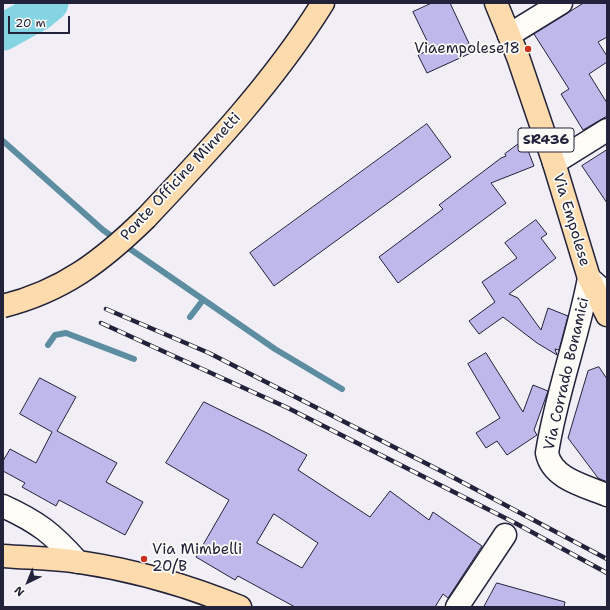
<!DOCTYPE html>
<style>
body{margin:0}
#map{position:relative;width:610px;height:610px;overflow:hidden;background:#f1eff5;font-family:"Shantell Sans",sans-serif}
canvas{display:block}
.frame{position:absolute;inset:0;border:4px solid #22223b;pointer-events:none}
.north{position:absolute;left:8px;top:562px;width:40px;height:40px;-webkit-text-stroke:3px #fdfcf7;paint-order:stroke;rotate:223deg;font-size:11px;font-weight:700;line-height:16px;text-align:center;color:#22223b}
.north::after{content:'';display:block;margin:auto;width:14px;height:18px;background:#22223b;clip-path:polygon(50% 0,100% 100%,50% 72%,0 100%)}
.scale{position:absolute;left:8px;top:16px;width:62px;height:18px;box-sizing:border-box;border:2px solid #22223b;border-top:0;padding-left:5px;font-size:12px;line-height:14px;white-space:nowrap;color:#22223b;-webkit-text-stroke:3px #fdfcf7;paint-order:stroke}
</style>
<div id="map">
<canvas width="610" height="610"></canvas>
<div class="frame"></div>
<div class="north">N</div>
<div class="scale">20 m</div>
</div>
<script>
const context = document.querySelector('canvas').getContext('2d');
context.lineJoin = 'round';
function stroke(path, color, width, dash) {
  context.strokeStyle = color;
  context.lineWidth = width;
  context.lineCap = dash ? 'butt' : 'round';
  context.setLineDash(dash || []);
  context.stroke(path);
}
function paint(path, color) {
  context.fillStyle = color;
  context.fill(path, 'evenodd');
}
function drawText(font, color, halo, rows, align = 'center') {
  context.font = font + ' "Shantell Sans",sans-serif';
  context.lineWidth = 3.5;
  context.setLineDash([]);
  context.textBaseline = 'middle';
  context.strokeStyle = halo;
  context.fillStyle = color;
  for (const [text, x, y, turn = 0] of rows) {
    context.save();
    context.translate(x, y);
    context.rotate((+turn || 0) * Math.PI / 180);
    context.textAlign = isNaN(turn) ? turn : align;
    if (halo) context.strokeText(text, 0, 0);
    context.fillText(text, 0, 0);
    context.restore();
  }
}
stroke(new Path2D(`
 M3,141L103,230L117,240L275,349L342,389
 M190,317L203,300
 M48,345L55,335L66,333L134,359`), '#5d8da0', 6);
stroke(new Path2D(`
 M3,32L39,12L50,3`), '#85d4e3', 37);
const building = new Path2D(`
 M432,3H450L473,52L427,73L418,55L431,49L413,12Z
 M584,3H607V37L598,42L607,56V62L589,74L607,103V116L583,130L561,94L569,89L534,34Z
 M427,124L451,157L274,286L250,253Z
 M524,140L534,166L491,183L506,203L398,283L379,257L443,209L439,205L501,158L506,156L505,154Z
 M607,150V203L582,166Z
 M536,220L547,234L541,238L556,258L509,294L518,298L541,330L548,308L568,316L559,350L555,349L557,355L537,343L503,317L479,334L469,321L495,302L482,282L517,258L505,243Z
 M486,353L523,412L533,385L548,391L534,430L537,435L507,455L497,441L486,448L476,433L500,418L468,364Z
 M599,367L607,379V482L598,478L568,438L588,371Z
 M40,378L76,397L57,431L117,463L106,482L143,502L125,535L59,500L56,506L22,487L25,483L3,471V461L10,449L36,463L52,432L20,414Z
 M204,402L267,433L307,455L298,470L370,517L390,491L429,520L433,512L482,546L448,598L443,594L435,607H295L238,576L235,580L196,557L229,500L166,463ZM274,514L318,543L302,568L257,543Z
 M497,583L565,602L564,607H484Z`);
paint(building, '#bfb9eb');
stroke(building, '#22223b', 1);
const minor = new Path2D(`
 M509,35L561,3
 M554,163L607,130
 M598,286L589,278C578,337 556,394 547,453C552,479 585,486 607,495
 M3,506C38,522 52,533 78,562
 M457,607L505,535`);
const major = new Path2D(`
 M496,3L518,57L554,163L589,278L607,315
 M146,218C209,151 274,82 323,3
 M3,556C28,558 54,558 79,562C133,570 189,586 240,607`);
stroke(minor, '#22223b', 25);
stroke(major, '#22223b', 25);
stroke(minor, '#fdfcf7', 22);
stroke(major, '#fddbac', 22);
const rail = new Path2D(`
 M106,309L209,353L443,472L607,559
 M101,323L288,408L517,524L607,573`);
stroke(rail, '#22223b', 4.5);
stroke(rail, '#fdfcf7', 3, [9]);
const majorBridge = new Path2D(`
 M3,306C63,291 102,261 146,218`);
stroke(majorBridge, '#22223b', 25, []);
stroke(majorBridge, '#fddbac', 22);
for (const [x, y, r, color] of [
 [528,49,4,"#c8321e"],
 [144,559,4,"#c8321e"]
]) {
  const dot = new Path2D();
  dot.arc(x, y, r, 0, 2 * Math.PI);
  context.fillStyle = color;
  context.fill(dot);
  stroke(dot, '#fdfcf7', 1.5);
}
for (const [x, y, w] of [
 [546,140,56]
]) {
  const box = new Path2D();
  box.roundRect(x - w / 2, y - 12, w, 24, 3);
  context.fillStyle = '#fdfcf7';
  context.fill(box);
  stroke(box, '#22223b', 1);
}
drawText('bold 14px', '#22223b', null, [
 ["SR436",546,140]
]);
drawText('15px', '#22223b', '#fdfcf7', [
 ["Viaempolese18",520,49],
 ["Via Mimbelli",152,550,"left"],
 ["20/B",152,567,"left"]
], 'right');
drawText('15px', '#22223b', '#fdfcf7', [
 ["Ponte Officine Minnetti",181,177,-47],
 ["Via Empolese",571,220,73],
 ["Via Corrado Bonamici",567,374,-77]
]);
</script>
